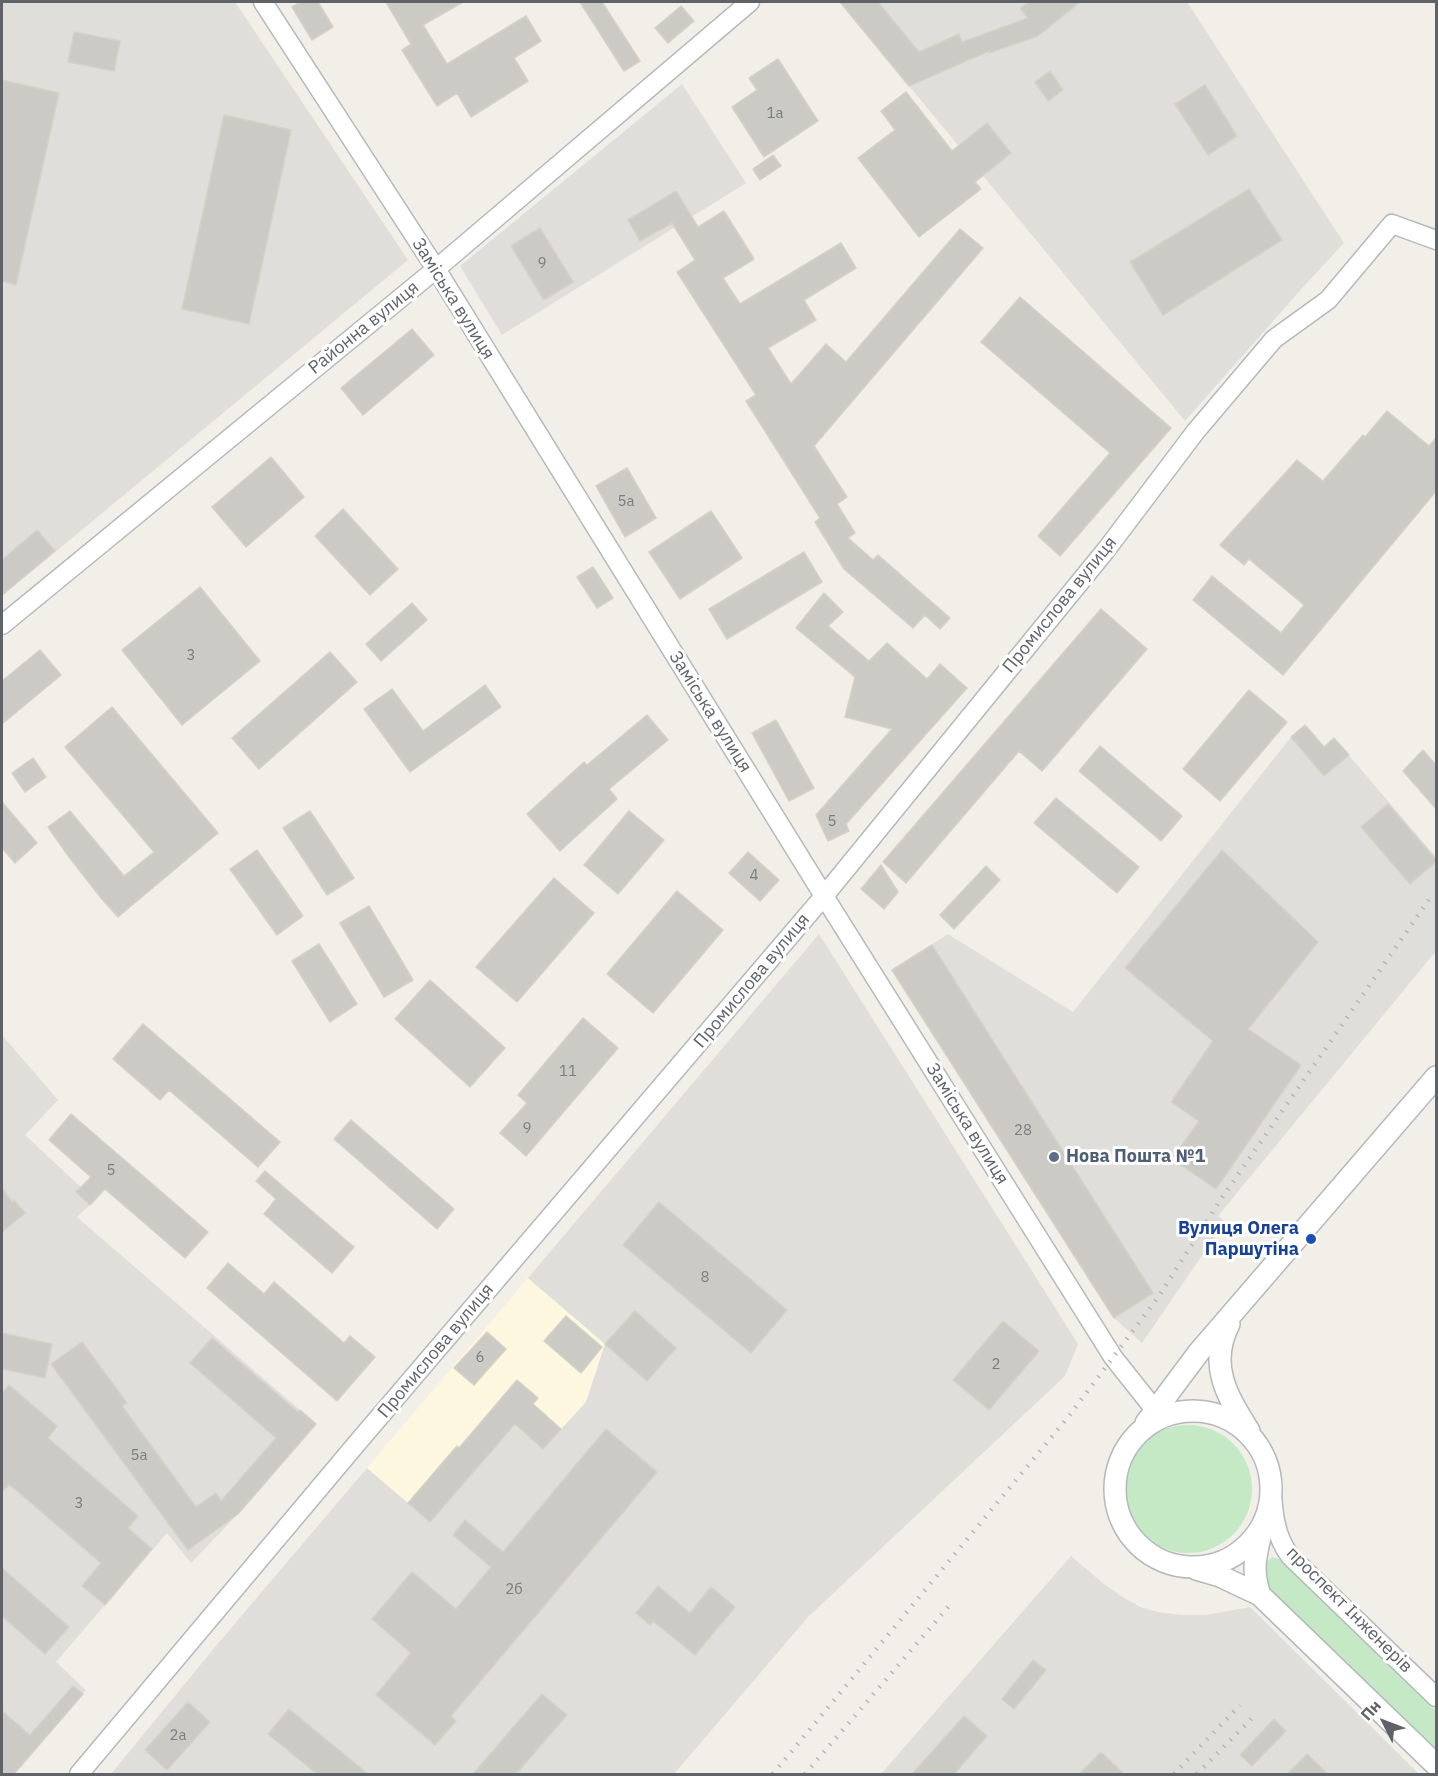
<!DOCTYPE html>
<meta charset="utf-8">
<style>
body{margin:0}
#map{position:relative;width:1438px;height:1776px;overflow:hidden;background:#f1efe8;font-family:"IBM Plex Sans",sans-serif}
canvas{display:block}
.frame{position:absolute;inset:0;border:3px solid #5f6368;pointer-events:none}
.north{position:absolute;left:1354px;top:1692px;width:60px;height:60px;-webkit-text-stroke:4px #fff;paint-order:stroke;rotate:312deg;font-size:16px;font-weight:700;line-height:24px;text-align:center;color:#5f6368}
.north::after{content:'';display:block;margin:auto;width:21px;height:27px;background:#5f6368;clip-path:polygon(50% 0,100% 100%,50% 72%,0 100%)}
</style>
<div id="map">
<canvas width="1438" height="1776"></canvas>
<div class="frame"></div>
<div class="north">Пн</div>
</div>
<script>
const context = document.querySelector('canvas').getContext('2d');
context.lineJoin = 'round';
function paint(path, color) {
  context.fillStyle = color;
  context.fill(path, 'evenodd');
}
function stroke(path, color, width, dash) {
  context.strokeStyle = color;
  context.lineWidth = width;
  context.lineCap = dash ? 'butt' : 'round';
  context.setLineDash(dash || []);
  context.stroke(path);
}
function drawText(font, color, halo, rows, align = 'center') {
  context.font = font + ' "IBM Plex Sans",sans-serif';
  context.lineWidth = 6;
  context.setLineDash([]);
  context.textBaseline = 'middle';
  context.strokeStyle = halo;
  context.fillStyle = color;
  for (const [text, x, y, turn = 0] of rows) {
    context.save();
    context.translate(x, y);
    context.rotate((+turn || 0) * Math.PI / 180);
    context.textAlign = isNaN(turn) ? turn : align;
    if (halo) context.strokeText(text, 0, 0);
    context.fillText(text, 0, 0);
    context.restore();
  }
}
paint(new Path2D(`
 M528,1278L605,1344L586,1402L543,1449L514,1425L430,1522L367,1468Z`), '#fef7e0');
paint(new Path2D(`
 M2,2H235L408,260L2,596Z
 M840,2H1187L1344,243L1304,286L1185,421Z
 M682,84L746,183L502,335L460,266Z
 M1305,725L1324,746L1334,738L1436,857V951L1218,1216L1225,1222L1142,1343L1114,1318L892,970L948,934L1073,1012L1291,737Z
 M819,934L1078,1344L1065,1376L808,1617L674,1774H111L215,1647L367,1468L430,1522L515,1425L543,1449L586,1402L605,1344L528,1278Z
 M2,1035L58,1100L25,1135L95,1200L77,1217L316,1424L239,1513L191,1563L167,1533L92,1620L56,1662L86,1690L14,1774H2Z
 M1071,1556L1104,1584L1121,1596L1140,1607L1158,1612L1182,1615H1206L1250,1607L1419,1774H881Z`), '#e0deda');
paint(new Path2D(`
 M1124 1489a64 64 0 1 1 128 0a64 64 0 1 1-128 0Z
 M1272,1557L1279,1559L1436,1711V1754L1266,1592L1264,1565Z`), '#c5e8c5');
const building = new Path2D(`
 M301,2H318L333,27L312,40L292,7Z
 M386,2H463L423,25L447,64L526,16L541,41L514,58L528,81L471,117L457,93L437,106L402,50L411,44Z
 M580,2H602L640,61L624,71Z
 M840,2H878L919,52L959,34L962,42L1028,18L1020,8L1029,2H1080L1038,36L989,53V51L909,86Z
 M681,6L694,21L668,43L655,28Z
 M74,32L120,41L114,71L68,62Z
 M778,59L818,121L764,157L732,107L757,90L749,78Z
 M1050,71L1063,90L1048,101L1035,82Z
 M2,80L59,93L16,285L2,281Z
 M1205,85L1237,136L1208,155L1175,104Z
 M906,92L952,151L987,123L1011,153L975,182L981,189L919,237L858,158L895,130L881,111Z
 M224,115L291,130L249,324L182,309Z
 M773,155L781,166L760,180L753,169Z
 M1249,189L1282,240L1163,315L1130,262Z
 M676,191L698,227L724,211L754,259L723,278L740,304L841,243L856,268L804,300L816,320L768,348L791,384L826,344L846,362L960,229L983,248L814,446L847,497L837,504L855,533L848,538L873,560L878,555L950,618L940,629L925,615L913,628L844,569L815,522L820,518L746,401L756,395L677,272L695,260L672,223L640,241L628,220Z
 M540,228L573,282L544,300L511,246Z
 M1020,297L1171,428L1060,556L1038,536L1110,453L981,342Z
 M412,329L434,355L363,415L341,388Z
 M1387,411L1429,446L1437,437V490L1283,675L1193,600L1212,576L1281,633L1304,605L1249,559L1244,565L1220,545L1297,460L1323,481L1363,435L1365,437Z
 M271,457L304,497L246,547L212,507Z
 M627,468L656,518L625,537L596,486Z
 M343,509L398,569L370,595L315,536Z
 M711,511L742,558L680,599L649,552Z
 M37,530L55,551L2,595V560Z
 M804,552L822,582L727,639L709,609Z
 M593,567L613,598L597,608L577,577Z
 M200,587L260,661L182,725L122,650Z
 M824,593L843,612L828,626L869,661L887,643L927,679L940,664L967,688L846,824L849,831L828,841L816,815L892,729L845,717L855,677L796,628Z
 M412,603L427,620L381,661L366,644Z
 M1101,609L1147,649L1042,771L1019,751L906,883L883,862Z
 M40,650L61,675L2,724V681Z
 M330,652L357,682L259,769L232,738Z
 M485,685L501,707L410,772L364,709L392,689L423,731Z
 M1249,690L1287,722L1220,801L1183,769Z
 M112,707L218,833L118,917L101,898L69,857L48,827L70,811L124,876L154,852L65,747Z
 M647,715L668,740L609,789L617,799L560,851L527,814L584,762L587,765Z
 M776,720L814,788L789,801L752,733Z
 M1305,725L1324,747L1334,738L1349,755L1324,776L1291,737Z
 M1100,746L1182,816L1161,841L1079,771Z
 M1423,750L1437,766V810L1403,771Z
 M33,758L46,777L25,792L12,773Z
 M1056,798L1139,867L1117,893L1034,823Z
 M2,802L37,843L15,863L2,848Z
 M1388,804L1437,861L1410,884L1361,827Z
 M310,811L354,878L327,895L283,828Z
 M629,811L664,840L618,894L584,865Z
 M257,850L303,916L277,935L230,869Z
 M1222,850L1318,942L1248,1029L1301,1065L1216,1189L1172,1159L1199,1121L1171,1102L1213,1041L1125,968Z
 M748,852L779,880L760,901L729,873Z
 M881,865L898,892L884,909L861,889Z
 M986,866L1000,880L954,929L940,915Z
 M554,878L594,913L517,1002L476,967Z
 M677,891L723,930L653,1013L607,974Z
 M369,906L413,980L384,997L340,923Z
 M319,944L357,1004L330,1022L292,961Z
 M932,945L1153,1293L1114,1318L892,970Z
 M430,980L505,1048L470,1087L395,1019Z
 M583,1018L618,1048L526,1156L500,1133L527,1103L518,1095Z
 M143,1024L280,1142L258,1167L169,1090L160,1100L113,1059Z
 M71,1114L208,1232L185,1258L105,1189L90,1205L76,1192L91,1177L49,1140Z
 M351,1120L454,1209L437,1229L334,1139Z
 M265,1171L354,1247L332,1273L264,1214L276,1199L256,1181Z
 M2,1188L12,1202L14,1200L25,1213L2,1232Z
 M659,1202L787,1310L751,1353L623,1245Z
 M228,1263L264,1294L274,1282L344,1343L350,1336L375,1357L337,1401L207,1288Z
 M635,1311L676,1348L647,1381L605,1344Z
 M566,1316L602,1347L581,1373L544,1341Z
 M1003,1321L1039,1351L989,1410L953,1380Z
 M487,1332L506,1349L474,1385L454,1368Z
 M2,1333L52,1344L45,1378L2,1369Z
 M212,1338L298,1412L300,1410L316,1424L238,1514L188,1550L51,1364L82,1342L127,1403L122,1406L196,1507L216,1493L221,1501L276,1438L190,1363Z
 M517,1380L538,1398L533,1404L561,1429L543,1449L515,1424L430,1522L408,1503L457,1446L459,1448Z
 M9,1385L57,1426L48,1438L138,1516L128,1528L152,1549L105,1605L82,1586L101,1563L9,1484L2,1492V1394Z
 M606,1429L657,1472L451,1716L456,1721L435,1745L376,1695L411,1653L372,1619L412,1572L456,1609L491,1567L453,1535L465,1520L503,1552Z
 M2,1568L69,1627L45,1654L2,1616Z
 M658,1586L690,1613L711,1587L735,1607L695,1655L653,1621L650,1625L636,1613Z
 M1033,1660L1046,1670L1014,1709L1002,1699Z
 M73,1686L83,1694L14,1774H2V1711L30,1735Z
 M542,1694L567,1715L516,1774H473Z
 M188,1702L210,1722L167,1770L145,1750Z
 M289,1709L368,1774H317L268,1734Z
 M964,1716L987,1736L954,1774H912Z
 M1274,1719L1286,1731L1252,1766L1240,1755Z
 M1101,1752L1124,1774H1079Z
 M1307,1754L1328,1774H1287Z`);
paint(building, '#cccac5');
stroke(building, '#d6d1c6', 1.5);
const minor = new Path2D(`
 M263,2L436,269L824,896L1113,1357L1155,1410L1164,1415
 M2,625L436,269L750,2
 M1271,1480C1273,1508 1273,1533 1290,1556L1436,1697
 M79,1774L358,1442L824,896L1106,550L1196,431L1274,339L1328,300L1392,224L1436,240`);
const tertiary = new Path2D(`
 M1229,1324C1208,1365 1227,1396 1249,1431
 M1115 1489a78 78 0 1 1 156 0a78 78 0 1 1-156 0Z
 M1146,1423L1199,1352L1436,1077
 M1196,1569L1220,1576L1260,1595L1436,1765
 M1260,1595C1251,1570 1256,1554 1262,1529`);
stroke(minor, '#b5b8bc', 21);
stroke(tertiary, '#b5b8bc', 24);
stroke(minor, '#fff', 18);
stroke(tertiary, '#fff', 21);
stroke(new Path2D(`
 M773,1774L1069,1416L1159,1296L1219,1202L1430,898
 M805,1774L949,1606
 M1174,1774L1240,1705
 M1197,1774L1253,1717`), '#b6b7b8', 4.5, [1.5, 8]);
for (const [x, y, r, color] of [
 [1054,1157,6,"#5c6f8a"],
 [1311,1239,6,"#1a4fb4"]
]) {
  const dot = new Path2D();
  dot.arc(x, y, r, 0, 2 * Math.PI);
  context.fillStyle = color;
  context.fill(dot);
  stroke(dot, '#fff', 2);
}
drawText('15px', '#7a7d7f', null, [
 ["1а",775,114],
 ["9",542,264],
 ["5а",626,502],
 ["3",191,656],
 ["5",832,822],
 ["4",754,876],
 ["11",568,1072],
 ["9",527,1129],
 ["28",1023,1131],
 ["5",111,1171],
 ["8",705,1278],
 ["6",480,1358],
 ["2",996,1365],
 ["5а",139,1456],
 ["3",79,1504],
 ["2б",514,1590],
 ["2а",178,1736]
]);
drawText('18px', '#5f6368', '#fff', [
 ["Заміська вулиця",453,299,58],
 ["Районна вулиця",364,328,-39],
 ["Промислова вулиця",1060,605,-51],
 ["Заміська вулиця",710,712,58],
 ["Промислова вулиця",752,981,-50],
 ["Заміська вулиця",967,1124,58],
 ["Промислова вулиця",436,1351,-50],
 ["проспект Інженерів",1349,1610,45]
]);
drawText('bold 18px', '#4e5e75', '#fff', [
 ["Нова Пошта №1",1066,1157]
], 'left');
drawText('bold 18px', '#164399', '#fff', [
 ["Вулиця Олега",1299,1229],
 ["Паршутіна",1299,1250]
], 'right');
</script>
